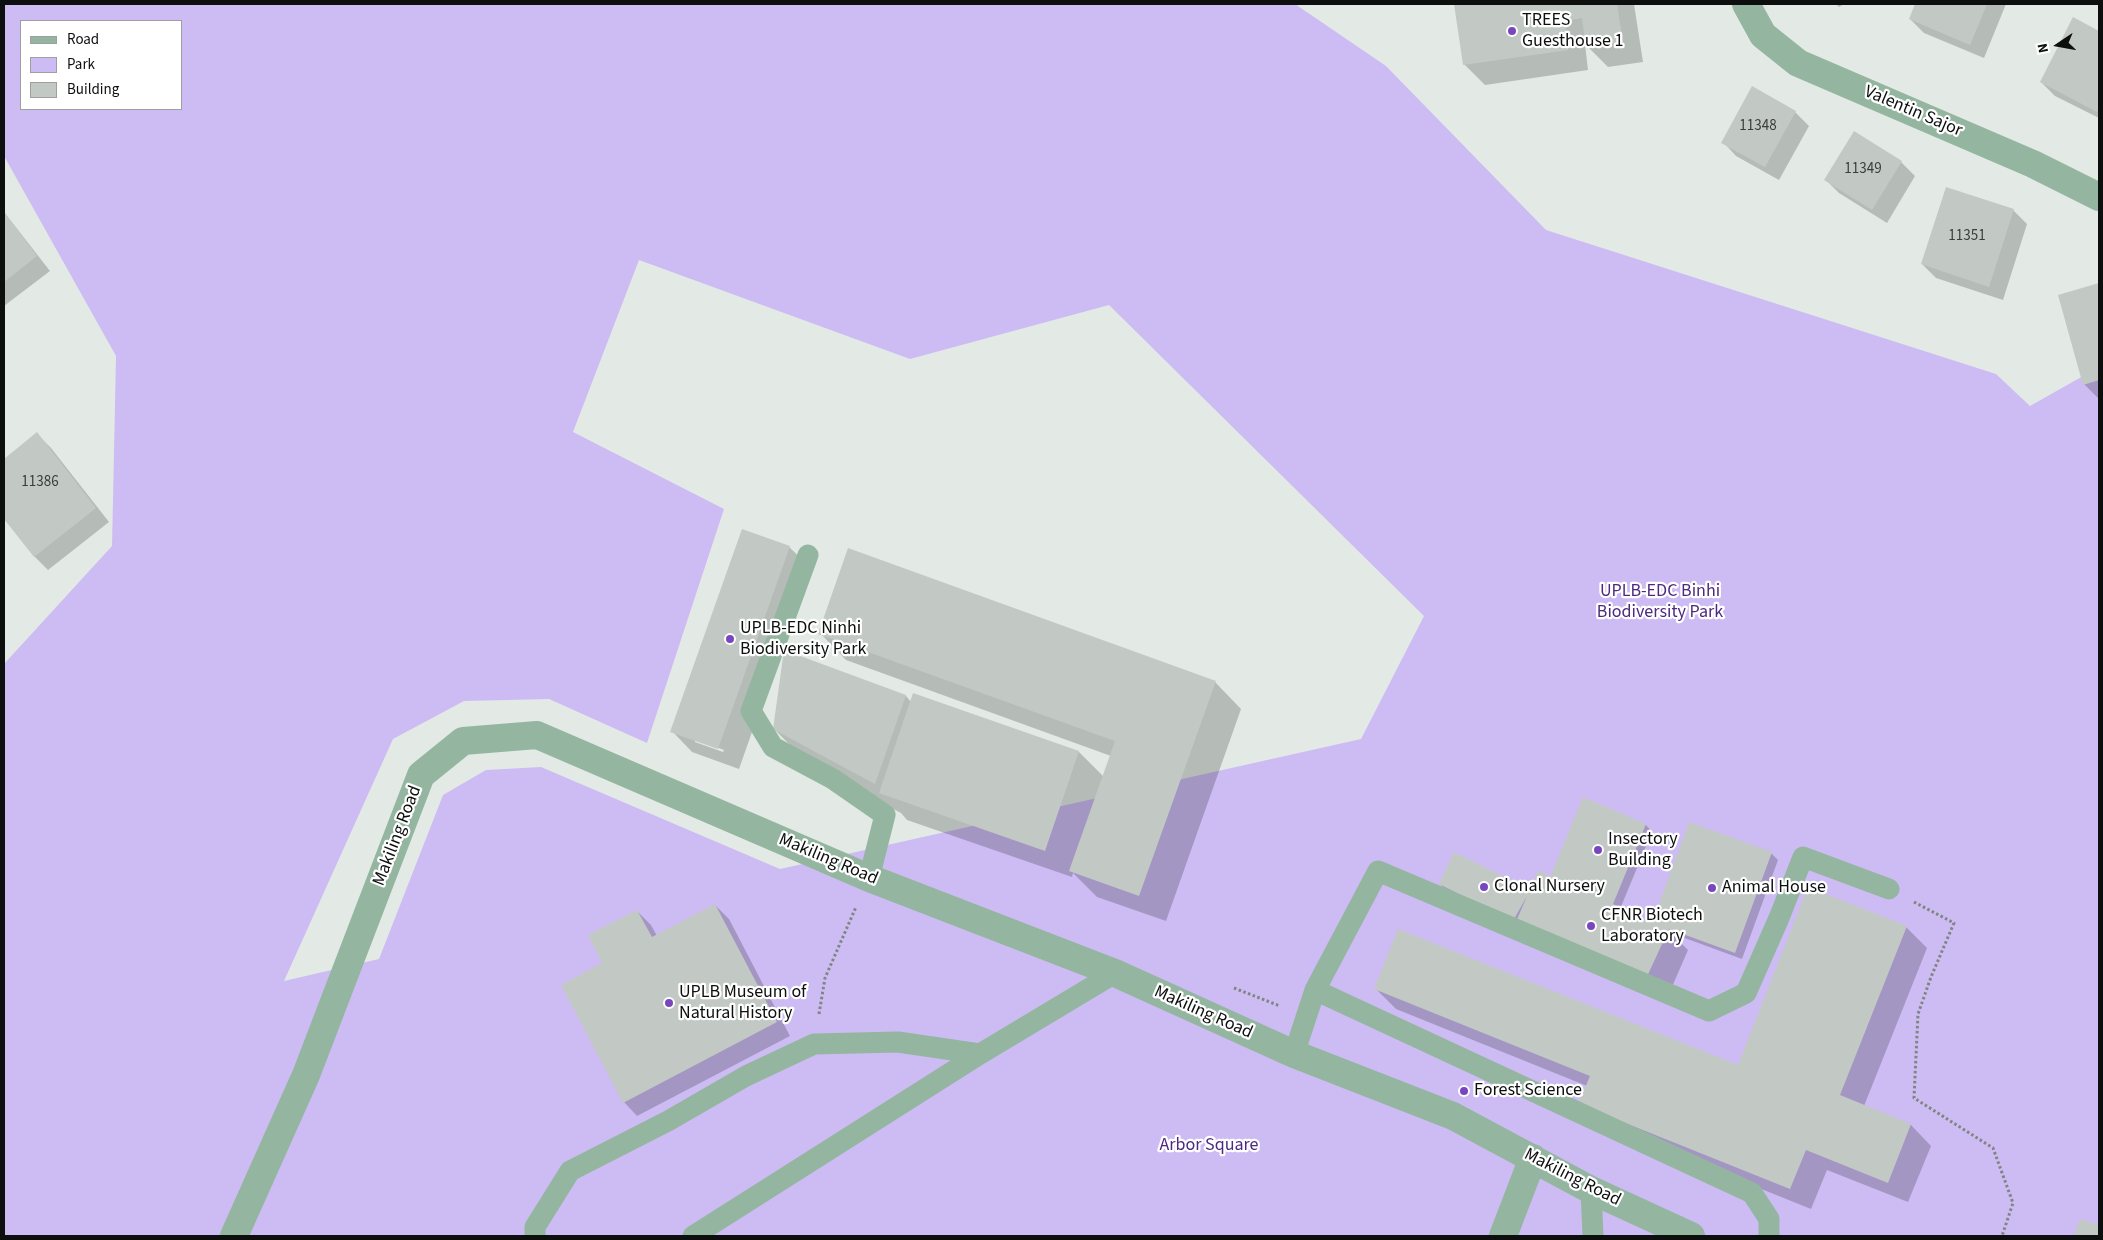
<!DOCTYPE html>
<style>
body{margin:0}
#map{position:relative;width:2103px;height:1240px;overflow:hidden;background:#e3eae5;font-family:"Source Sans 3",sans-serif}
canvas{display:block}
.frame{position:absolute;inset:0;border:5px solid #0c0f0d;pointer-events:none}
.legend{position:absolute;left:20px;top:20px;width:162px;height:90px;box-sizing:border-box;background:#fff;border:1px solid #9e9f9e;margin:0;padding:6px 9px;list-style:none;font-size:15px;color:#0c0f0d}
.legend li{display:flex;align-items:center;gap:10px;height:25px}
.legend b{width:25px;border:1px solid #9e9f9e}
.north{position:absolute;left:2033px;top:20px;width:50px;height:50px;-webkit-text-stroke:4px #fff;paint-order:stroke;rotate:258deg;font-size:14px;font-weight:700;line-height:20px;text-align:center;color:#0c0f0d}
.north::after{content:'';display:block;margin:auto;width:18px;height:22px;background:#0c0f0d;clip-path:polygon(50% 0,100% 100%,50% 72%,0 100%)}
</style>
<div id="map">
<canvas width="2103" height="1240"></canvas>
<div class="frame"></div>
<ul class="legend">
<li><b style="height:6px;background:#94b6a0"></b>Road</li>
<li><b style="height:14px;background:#cdbcf3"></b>Park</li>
<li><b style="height:14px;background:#c2c9c4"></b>Building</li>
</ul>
<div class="north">N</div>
</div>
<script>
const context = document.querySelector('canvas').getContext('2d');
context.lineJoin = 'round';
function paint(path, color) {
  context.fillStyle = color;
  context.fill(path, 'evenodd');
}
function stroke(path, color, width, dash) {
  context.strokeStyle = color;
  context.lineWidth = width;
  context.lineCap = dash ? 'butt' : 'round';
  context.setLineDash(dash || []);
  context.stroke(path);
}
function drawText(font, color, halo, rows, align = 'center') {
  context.font = font + ' "Source Sans 3",sans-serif';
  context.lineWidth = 4.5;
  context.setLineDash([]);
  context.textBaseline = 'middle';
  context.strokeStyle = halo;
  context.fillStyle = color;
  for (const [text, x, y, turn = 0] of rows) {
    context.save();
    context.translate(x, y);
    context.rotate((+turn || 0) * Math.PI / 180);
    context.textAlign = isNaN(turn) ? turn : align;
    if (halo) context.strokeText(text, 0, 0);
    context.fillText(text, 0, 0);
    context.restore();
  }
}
paint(new Path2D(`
 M4,4H1295L1386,66L1546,230L1996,374L2030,406L2099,367V1236H4V664L112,546L116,356L4,156ZM21,21H181V109H21ZM639,260L910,359L1109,305L1424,616L1361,739L780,869L541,767L486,770L443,795L379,959L284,981L393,739L464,701L549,699L647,743L724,509L573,432Z`), '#cdbcf3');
paint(new Path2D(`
 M1456,4H1634L1643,62L1608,67L1585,44L1588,70L1485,85L1464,64Z
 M1836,4H1844L1839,7Z
 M1916,4H2006L1984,58L1924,33L1910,19Z
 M2073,19L2099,32V118L2055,96L2041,82Z
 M1795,112L1809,126L1779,180L1736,156L1723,142Z
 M1901,162L1915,176L1887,223L1839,193L1826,180Z
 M2013,210L2027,224L2003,300L1936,278L1922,264Z
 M4,212L50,271L4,306Z
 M2099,285V397L2098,398L2084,384L2059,296Z
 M37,434L51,448L109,522L48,570L34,556L4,517V460Z
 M789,547L810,567L739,769L692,752L672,731ZM695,739L724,750L723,752L695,742Z
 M820,633L1215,682L1241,709L1166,921L1097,897L1073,873L1072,877L907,820L901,813L810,765L774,729L785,652L906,696L911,702L914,695L1079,752L1104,777L1111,756L846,660Z
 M1583,799L1646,825L1652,832L1620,909L1653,923L1771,853L1778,860L1742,959L1671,933L1688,950L1665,1003L1447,891L1440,884L1529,890L1550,879Z
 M715,905L729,919L790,1036L637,1116L624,1102L604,963L637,911L651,925L657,936Z
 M1906,927L1927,948L1864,1106L1911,1125L1931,1146L1908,1202L1827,1170L1811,1209L1600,1124L1587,1086L1396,1009L1376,989L1739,1067Z`), '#0003');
paint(new Path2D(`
 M1454,4H1617L1623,42L1586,47L1582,18L1565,21L1568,50L1463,65Z
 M1915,4H1987L1970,45L1909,19Z
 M2073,17L2099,31V107L2097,112L2040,82Z
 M1752,86L1796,111L1765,167L1721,143Z
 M1854,131L1902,161L1872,210L1824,180Z
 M1946,187L2014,209L1989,287L1921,264Z
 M4,212L37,256L4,282Z
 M2099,283V380L2083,385L2058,295Z
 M37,432L96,508L34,557L4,519V459Z
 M742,529L790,546L718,749L670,732Z
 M848,548L1216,681L1139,896L1069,871L1115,741L818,634Z
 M784,650L906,695L875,784L773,729Z
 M913,693L1079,751L1045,851L879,793Z
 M1583,797L1646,824L1613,904L1652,923L1689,822L1772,852L1735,953L1669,929L1644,983L1515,924L1527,896L1513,921L1439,884L1454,852L1529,889L1539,870L1550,877Z
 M1808,887L1907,926L1840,1095L1911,1124L1888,1183L1806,1150L1790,1189L1578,1104L1590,1076L1374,989L1398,929L1738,1065Z
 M715,904L777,1022L623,1103L561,985L602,963L588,935L637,910L652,937Z
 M2080,1219L2099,1225V1236H2074Z`), '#c2c9c4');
stroke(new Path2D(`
 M1914,902L1954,923L1931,977L1918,1014L1914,1098L1993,1148L2013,1203L2002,1236
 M1234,988L1280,1006
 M819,1014L825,978L856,907`), '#7f8581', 3, [2.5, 2.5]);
stroke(new Path2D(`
 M808,555L751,711L773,747L833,779L885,815L869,878
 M1315,990L1752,1193L1769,1219V1236
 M1294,1054L1315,990L1378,871L1709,1011L1746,993L1779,918L1803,857L1889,889
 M1591,1190L1593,1236
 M535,1236V1227L570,1171L668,1121L746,1076L814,1044L898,1042L980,1054
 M693,1236L980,1054L1115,973`), '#94b6a0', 21);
stroke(new Path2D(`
 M1746,4L1763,35L1798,63L2033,164L2099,197
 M234,1236L306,1075L421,775L463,741L537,735L869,878L1115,973L1294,1054L1453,1116L1591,1190L1691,1236
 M1503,1236L1533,1158`), '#94b6a0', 28);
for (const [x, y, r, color] of [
 [1512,31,5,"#7847be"],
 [730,639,5,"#7847be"],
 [1598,850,5,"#7847be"],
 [1484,887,5,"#7847be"],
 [1712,888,5,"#7847be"],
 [1591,926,5,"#7847be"],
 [669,1003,5,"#7847be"],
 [1464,1091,5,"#7847be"]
]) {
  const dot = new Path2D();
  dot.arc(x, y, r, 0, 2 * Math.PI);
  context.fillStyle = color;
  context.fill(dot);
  stroke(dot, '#fff', 2);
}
drawText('15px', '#3a3e3b', null, [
 ["11348",1758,127],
 ["11349",1863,170],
 ["11351",1967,237],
 ["11386",40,483]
]);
drawText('18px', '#0c0f0d', '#fff', [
 ["TREES",1522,21],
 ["Guesthouse 1",1522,42],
 ["UPLB-EDC Ninhi",740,629],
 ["Biodiversity Park",740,650],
 ["Insectory",1608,840],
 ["Building",1608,861],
 ["Clonal Nursery",1494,887],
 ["Animal House",1722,888],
 ["CFNR Biotech",1601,916],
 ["Laboratory",1601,937],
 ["UPLB Museum of",679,993],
 ["Natural History",679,1014],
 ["Forest Science",1474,1091]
], 'left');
drawText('18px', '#0c0f0d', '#fff', [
 ["Valentin Sajor",1913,112,23],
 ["Makiling Road",398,836,-69],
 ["Makiling Road",828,860,23],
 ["Makiling Road",1203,1013,24],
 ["Makiling Road",1572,1178,27]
]);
drawText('18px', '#4d297f', '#fff', [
 ["UPLB-EDC Binhi",1660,592],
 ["Biodiversity Park",1660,613],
 ["Arbor Square",1209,1146]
]);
</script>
